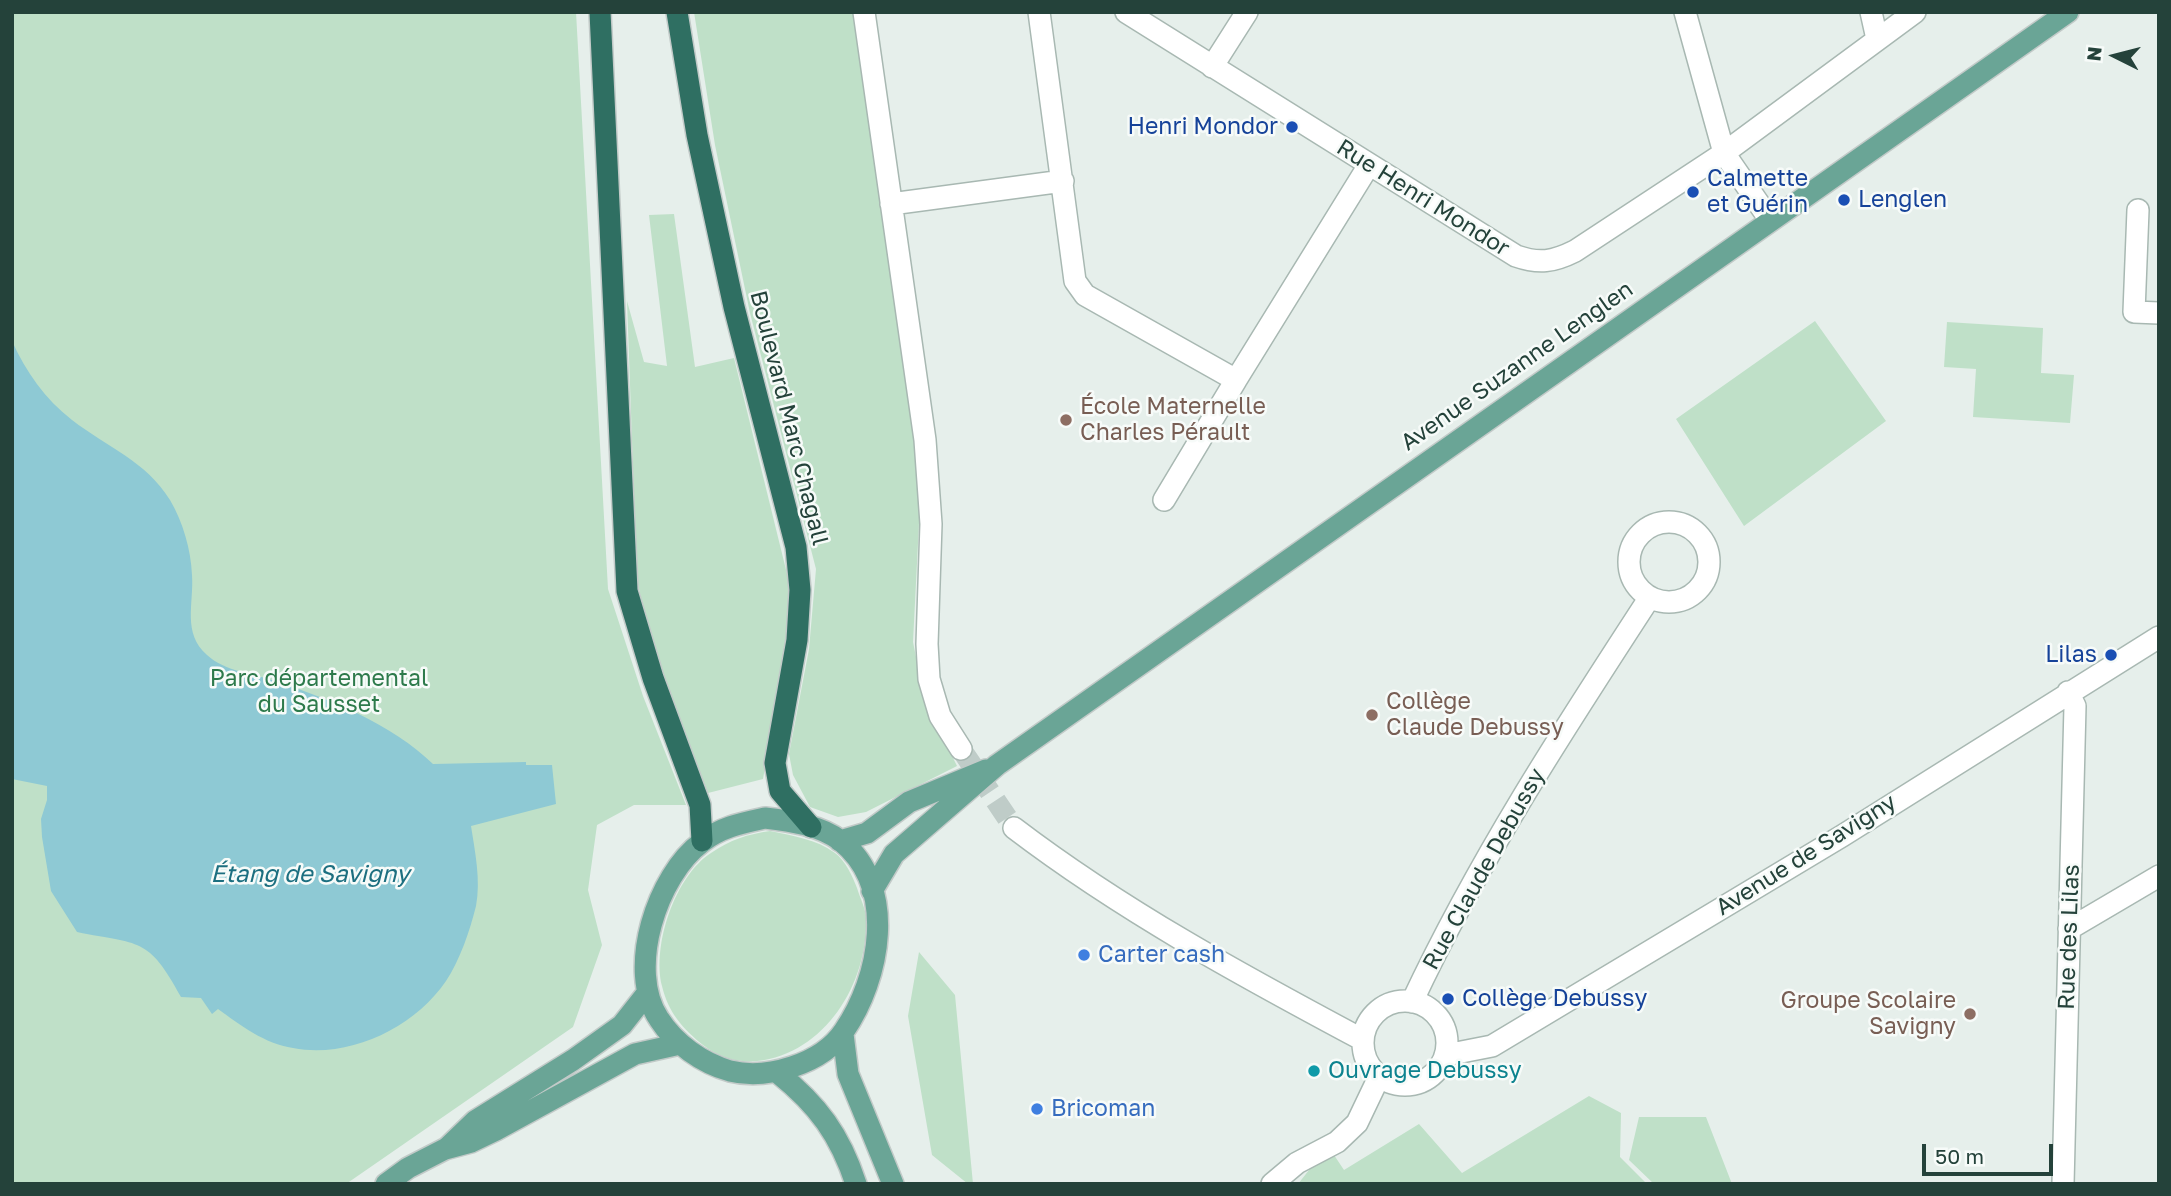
<!DOCTYPE html>
<meta charset="utf-8">
<style>
body{margin:0}
#map{position:relative;width:2171px;height:1196px;overflow:hidden;background:#e6efeb;font-family:"Golos Text",sans-serif}
canvas{display:block}
.frame{position:absolute;inset:0;border:14px solid #24423a;pointer-events:none}
.north{position:absolute;left:2080px;top:21px;width:70px;height:70px;-webkit-text-stroke:5px #f7fbf9;paint-order:stroke;rotate:276deg;font-size:19px;font-weight:700;line-height:28px;text-align:center;color:#24423a}
.north::after{content:'';display:block;margin:auto;width:24px;height:32px;background:#24423a;clip-path:polygon(50% 0,100% 100%,50% 72%,0 100%)}
.scale{position:absolute;left:1922px;top:1144px;width:131px;height:32px;box-sizing:border-box;border:4px solid #24423a;border-top:0;padding-left:9px;font-size:21px;line-height:24px;white-space:nowrap;color:#24423a;-webkit-text-stroke:5px #f7fbf9;paint-order:stroke}
</style>
<div id="map">
<canvas width="2171" height="1196"></canvas>
<div class="frame"></div>
<div class="north">N</div>
<div class="scale">50 m</div>
</div>
<script>
const context = document.querySelector('canvas').getContext('2d');
context.lineJoin = 'round';
function paint(path, color) {
  context.fillStyle = color;
  context.fill(path, 'evenodd');
}
function stroke(path, color, width, dash) {
  context.strokeStyle = color;
  context.lineWidth = width;
  context.lineCap = dash ? 'butt' : 'round';
  context.setLineDash(dash || []);
  context.stroke(path);
}
function drawText(font, color, halo, rows, align = 'center') {
  context.font = font + ' "Golos Text",sans-serif';
  context.lineWidth = 5;
  context.setLineDash([]);
  context.textBaseline = 'middle';
  context.strokeStyle = halo;
  context.fillStyle = color;
  for (const [text, x, y, turn = 0] of rows) {
    context.save();
    context.translate(x, y);
    context.rotate((+turn || 0) * Math.PI / 180);
    context.textAlign = isNaN(turn) ? turn : align;
    if (halo) context.strokeText(text, 0, 0);
    context.fillText(text, 0, 0);
    context.restore();
  }
}
paint(new Path2D(`
 M12,12H576L608,589L643,696L686,805H634L597,825L588,890L602,945L573,1027L346,1184H12Z
 M694,12H859L921,484L913,642L925,702L957,766L866,812L838,817L810,807L793,775L789,754L809,649L816,569L750,313L715,145Z
 M674,214L695,367L734,358L789,582L786,645L763,779L708,793L652,647L637,580L627,301L644,362L667,366L649,215Z
 M1815,321L1886,421L1744,526L1676,419Z
 M1947,322L2043,328L2041,373L2074,375L2070,423L1973,417L1976,369L1944,367Z
 M770,831C793,836 816,839 835,853C845,860 853,877 857,888C860,898 866,909 866,919C868,983 825,1054 757,1061C736,1063 719,1057 703,1045C683,1029 668,1012 662,986C652,945 675,876 711,853C730,840 748,834 770,831Z
 M919,952L955,995L973,1184H968L932,1155L908,1016Z
 M1589,1096L1621,1113L1620,1157L1647,1184H1298L1328,1146L1344,1170L1419,1124L1462,1173Z
 M1639,1117H1706L1732,1184H1654L1629,1160Z`), '#bfe0c8');
paint(new Path2D(`
 M12,341C26,372 45,399 72,420C107,447 146,461 170,500C183,522 191,550 192,575C194,604 182,633 207,655C224,671 254,674 275,681C330,699 392,724 433,764L526,762V765H552L556,804L471,826C475,852 481,880 476,906C470,930 460,960 446,981C414,1028 349,1059 293,1048C265,1044 240,1025 218,1009L212,1014L201,998L181,997C148,936 140,945 77,932L51,891L42,837L41,819L47,800V786L12,779Z`), '#8ec9d4');
stroke(new Path2D(`
 M961,749L1014,828`), '#bfccc8', 21, [21, 10]);
const minor = new Path2D(`
 M864,12L925,440L931,524L927,644L929,679L940,716L961,749
 M1039,12L1075,281L1085,295L1236,380L1369,165
 M1126,12L1516,256C1539,264 1553,262 1575,251L1724,153L1915,12
 M1685,12L1724,153L1770,220
 M1871,12L1877,39
 M1212,67L1247,12
 M891,204L1063,181
 M2138,210L2134,312L2159,313
 M1164,500L1236,380
 M1629 562a40 40 0 1 1 80 0a40 40 0 1 1-80 0Z
 M1014,828C1123,911 1243,976 1363,1040
 M2069,929L2159,876
 M1363 1043a42 42 0 1 1 84 0a42 42 0 1 1-84 0Z
 M1412,1002C1479,859 1564,729 1650,597
 M1446,1055L1492,1046L1842,836L2159,637
 M1272,1184L1297,1163L1337,1142L1357,1123L1379,1077
 M2063,1184L2075,706L2068,692`);
const major = new Path2D(`
 M765,818C790,821 820,825 841,841C898,887 880,979 844,1031C822,1064 767,1080 730,1071C702,1063 675,1044 659,1019C626,970 657,875 702,842C721,827 742,823 765,818Z
 M840,841L867,833L909,802L986,770
 M872,891L894,854L997,765L2068,12
 M843,1034L848,1074L893,1184
 M778,1073C818,1105 840,1135 856,1184
 M447,1148L475,1121L573,1060L622,1025L648,992
 M386,1184L408,1168L445,1149L471,1142L496,1130L635,1054L680,1044`);
const highway = new Path2D(`
 M600,12L627,591L653,678L700,805L702,841
 M677,12L697,135L734,307L796,547L800,590L797,640L775,763L780,791L811,827`);
stroke(minor, '#a8b8b2', 24);
stroke(major, '#c2cac8', 24);
stroke(highway, '#c2cac8', 24);
stroke(minor, '#fff', 21);
stroke(major, '#6aa596', 21);
stroke(highway, '#2f6f62', 21);
for (const [x, y, r, color] of [
 [1292,127,7,"#1a4fb4"],
 [1693,192,7,"#1a4fb4"],
 [1844,200,7,"#1a4fb4"],
 [1066,420,7,"#8d6e63"],
 [2111,655,7,"#1a4fb4"],
 [1372,715,7,"#8d6e63"],
 [1084,955,7,"#3f7fe0"],
 [1448,999,7,"#1a4fb4"],
 [1970,1014,7,"#8d6e63"],
 [1314,1071,7,"#0f9aa8"],
 [1037,1109,7,"#3f7fe0"]
]) {
  const dot = new Path2D();
  dot.arc(x, y, r, 0, 2 * Math.PI);
  context.fillStyle = color;
  context.fill(dot);
  stroke(dot, '#f7fbf9', 2.5);
}
drawText('23px', '#164399', '#f7fbf9', [
 ["Henri Mondor",1278,127,"right"],
 ["Calmette",1707,179],
 ["et Guérin",1707,205],
 ["Lenglen",1858,200],
 ["Lilas",2097,655,"right"],
 ["Collège Debussy",1462,999]
], 'left');
drawText('23px', '#24423a', '#f7fbf9', [
 ["Rue Henri Mondor",1423,198,32],
 ["Avenue Suzanne Lenglen",1517,366,-35],
 ["Boulevard Marc Chagall",789,418,76],
 ["Avenue de Savigny",1806,855,-32],
 ["Rue Claude Debussy",1484,869,-61],
 ["Rue des Lilas",2069,937,-88]
]);
drawText('23px', '#785e54', '#f7fbf9', [
 ["École Maternelle",1080,407],
 ["Charles Pérault",1080,433],
 ["Collège",1386,702],
 ["Claude Debussy",1386,728],
 ["Groupe Scolaire",1956,1001,"right"],
 ["Savigny",1956,1027,"right"]
], 'left');
drawText('23px', '#2d7a4b', '#f7fbf9', [
 ["Parc départemental",319,679],
 ["du Sausset",319,705]
]);
drawText('23px', '#366cbe', '#f7fbf9', [
 ["Carter cash",1098,955],
 ["Bricoman",1051,1109]
], 'left');
drawText('23px', '#0d838f', '#f7fbf9', [
 ["Ouvrage Debussy",1328,1071]
], 'left');
drawText('italic 24px', '#1c6f80', '#f7fbf9', [
 ["Étang de Savigny",310,874]
]);
</script>
